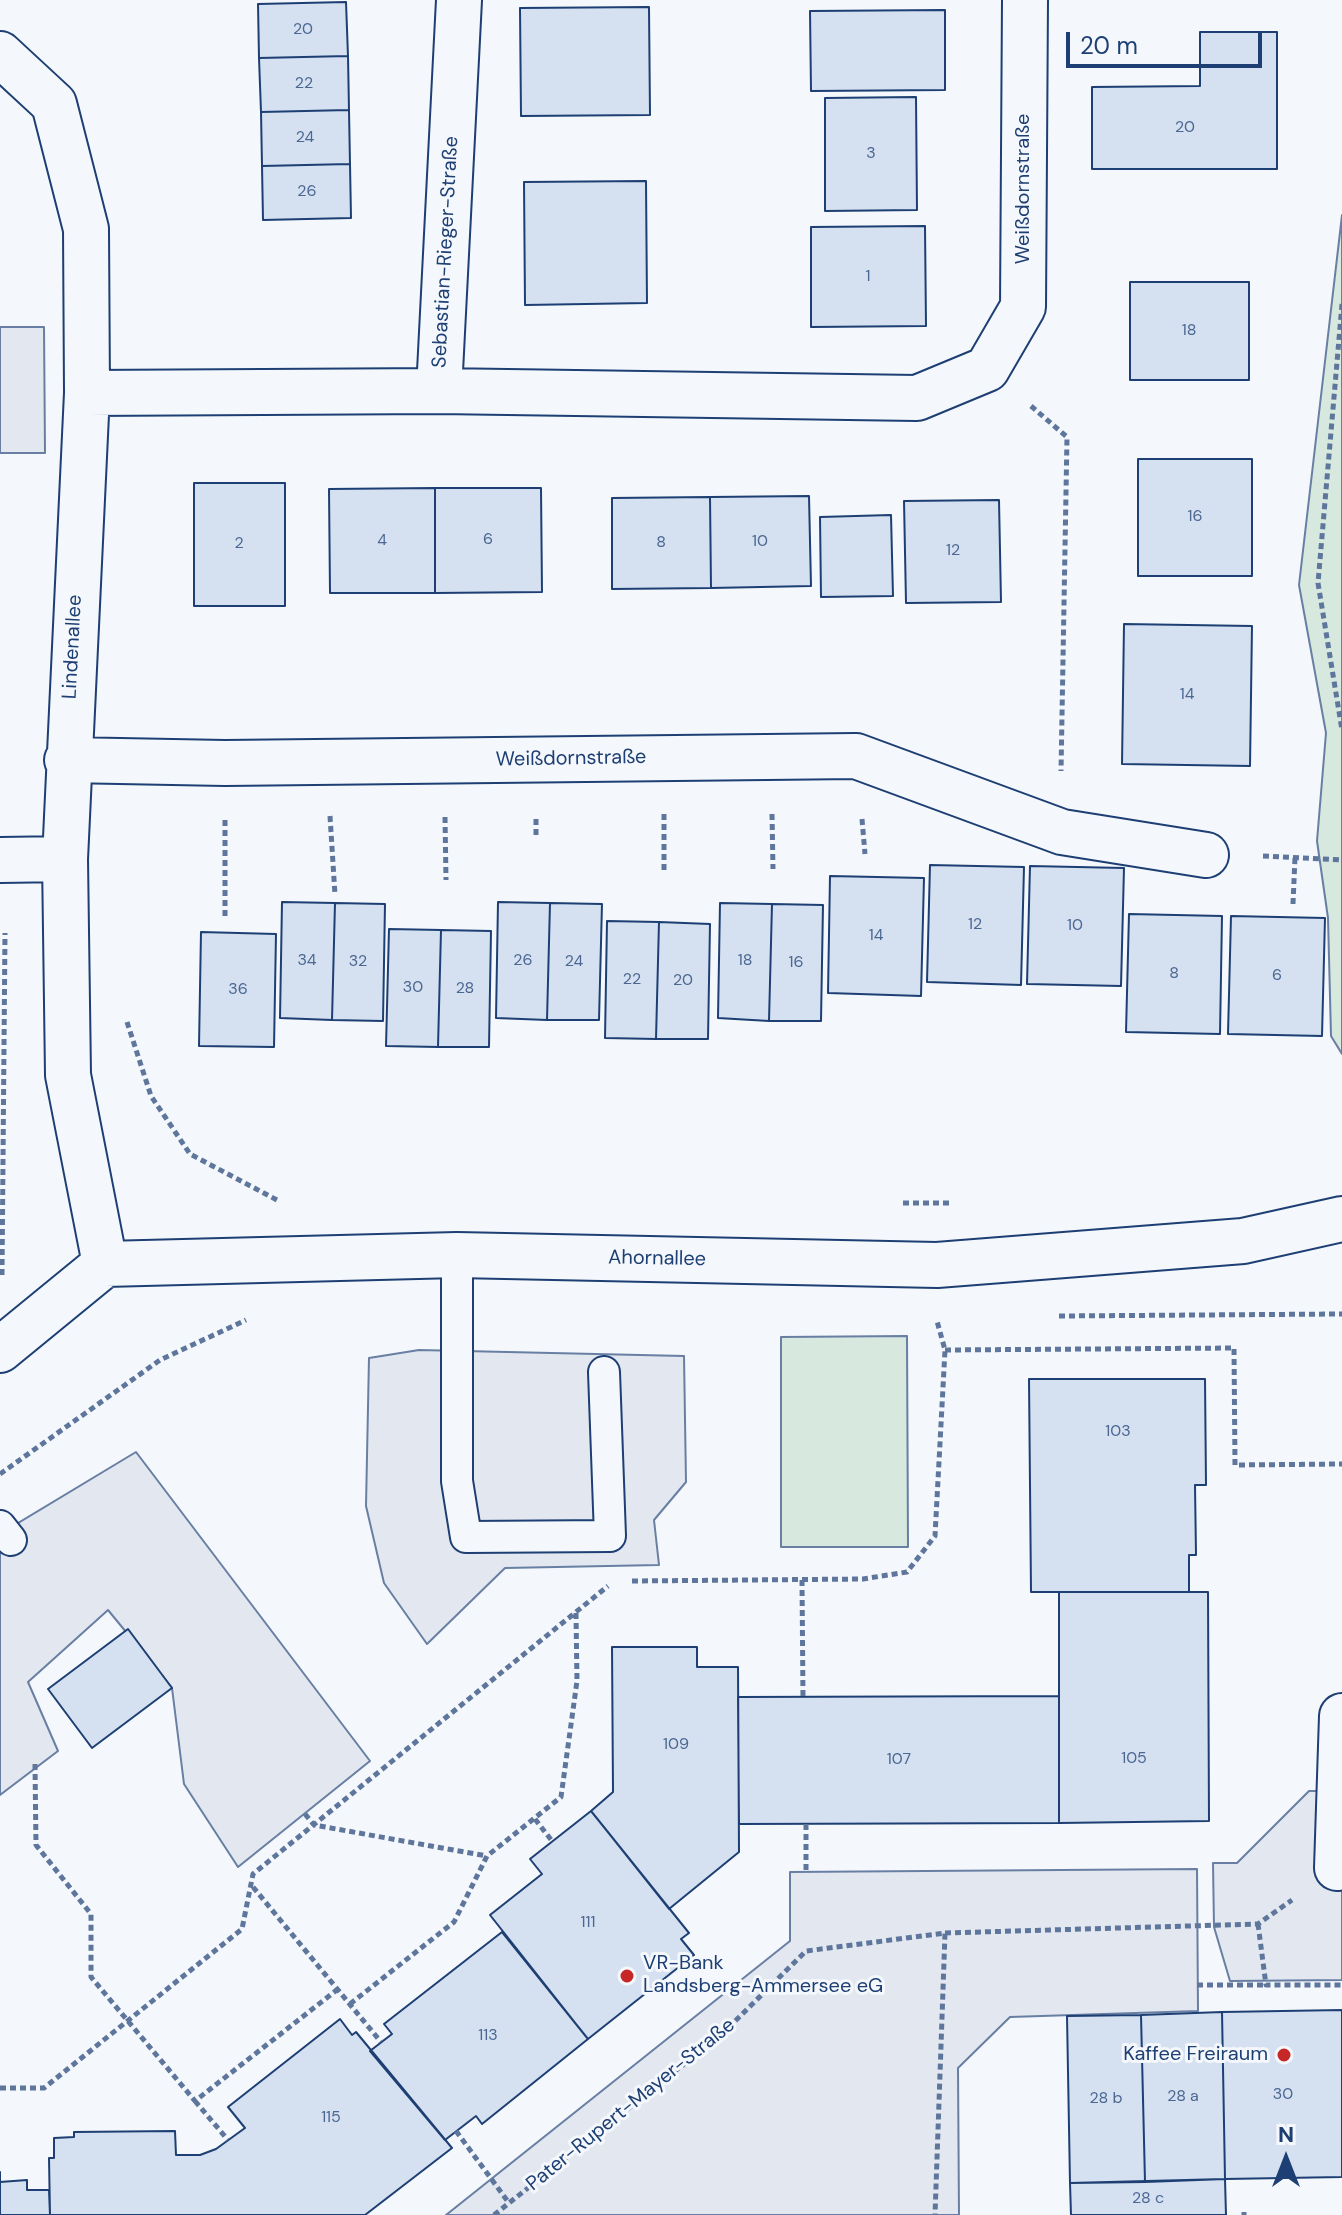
<!DOCTYPE html>
<meta charset="utf-8">
<style>
body{margin:0}
#map{position:relative;width:1342px;height:2215px;overflow:hidden;background:#f4f7fb;font-family:"DM Sans",sans-serif}
canvas{display:block}
.north{position:absolute;left:1246px;top:2119px;width:80px;height:80px;-webkit-text-stroke:6px #f4f7fb;paint-order:stroke;rotate:0deg;font-size:22px;font-weight:700;line-height:32px;text-align:center;color:#1d3f73}
.north::after{content:'';display:block;margin:auto;width:28px;height:36px;background:#1d3f73;clip-path:polygon(50% 0,100% 100%,50% 72%,0 100%)}
.scale{position:absolute;left:1066px;top:32px;width:196px;height:36px;box-sizing:border-box;border:4px solid #1d3f73;border-top:0;padding-left:10px;font-size:24px;line-height:28px;white-space:nowrap;color:#1d3f73;-webkit-text-stroke:6px #f4f7fb;paint-order:stroke}
</style>
<div id="map">
<canvas width="1342" height="2215"></canvas>
<div class="north">N</div>
<div class="scale">20 m</div>
</div>
<script>
const context = document.querySelector('canvas').getContext('2d');
context.lineJoin = 'round';
function paint(path, color) {
  context.fillStyle = color;
  context.fill(path, 'evenodd');
}
function stroke(path, color, width, dash) {
  context.strokeStyle = color;
  context.lineWidth = width;
  context.lineCap = dash ? 'butt' : 'round';
  context.setLineDash(dash || []);
  context.stroke(path);
}
function drawText(font, color, halo, rows, align = 'center') {
  context.font = font + ' "DM Sans",sans-serif';
  context.lineWidth = 6;
  context.setLineDash([]);
  context.textBaseline = 'middle';
  context.strokeStyle = halo;
  context.fillStyle = color;
  for (const [text, x, y, turn = 0] of rows) {
    context.save();
    context.translate(x, y);
    context.rotate((+turn || 0) * Math.PI / 180);
    context.textAlign = isNaN(turn) ? turn : align;
    if (halo) context.strokeText(text, 0, 0);
    context.fillText(text, 0, 0);
    context.restore();
  }
}
const green = new Path2D(`
 M1342,215V1054L1331,1036L1328,918L1317,841L1326,733L1299,585Z
 M907,1336L908,1547H781V1337Z`);
paint(green, '#d7e8df');
stroke(green, '#687fa3', 2);
const parking = new Path2D(`
 M0,327H44L45,453H0Z
 M419,1350L684,1356L686,1482L654,1520L659,1565L505,1568L427,1644L384,1583L366,1506L369,1358Z
 M136,1452L370,1761L238,1867L184,1784L172,1688L108,1610L28,1682L58,1751L0,1795V1534Z
 M1309,1791H1342V1980L1230,1981L1214,1927L1213,1863H1237Z
 M1197,1869L1198,2011L1010,2017L958,2068L959,2215H446L790,1941V1872Z`);
paint(parking, '#e3e8f0');
stroke(parking, '#687fa3', 2);
const building = new Path2D(`
 M346,2L348,56L259,58L258,4Z
 M649,7L650,115L521,116L520,8Z
 M945,10V90L811,91L810,11Z
 M1200,32H1277V169H1092V87L1200,86Z
 M348,56L349,110L261,112L259,58Z
 M916,97L917,210L825,211V98Z
 M349,110L350,164L262,166L261,112Z
 M350,164L351,218L263,220L262,166Z
 M646,181L647,303L525,305L524,182Z
 M925,226L926,326L811,327V227Z
 M1130,282H1249V380H1130Z
 M1138,459H1252V576H1138Z
 M194,483H285V606H194Z
 M435,488V593H330L329,489Z
 M435,488H541L542,592L435,593Z
 M809,496L811,586L711,588L710,497Z
 M710,497L711,588L612,589V498Z
 M999,500L1001,602L906,603L904,501Z
 M891,515L893,596L821,597L820,517Z
 M1124,624L1252,626L1250,766L1122,764Z
 M930,865L1024,867L1021,985L927,982Z
 M1030,866L1124,868L1121,986L1027,984Z
 M830,876L924,878L921,996L828,993Z
 M282,902L335,903L332,1020L280,1018Z
 M498,902L550,903L547,1020L496,1018Z
 M335,903L385,904L383,1021L332,1020Z
 M550,903L602,904L599,1020H547Z
 M720,903L772,904L769,1021L718,1018Z
 M772,904L823,905L821,1021H769Z
 M1129,914L1222,916L1220,1034L1126,1032Z
 M1231,916L1325,918L1322,1036L1228,1034Z
 M607,921L659,922L656,1039L605,1038Z
 M659,922L710,924L708,1039H656Z
 M389,929L441,930L438,1047L386,1046Z
 M441,930L491,931L489,1047H438Z
 M201,932L276,934L274,1047L199,1046Z
 M1029,1379H1205L1206,1485H1195L1196,1555H1189V1592H1031Z
 M1059,1592H1208L1209,1821L1059,1823Z
 M128,1629L172,1688L92,1748L48,1689Z
 M612,1647H697V1667H738L739,1852L669,1909L591,1811L613,1792Z
 M1059,1696V1823L739,1824L738,1697Z
 M591,1811L689,1933L681,1939L694,1955L588,2039L490,1915L542,1874L530,1859Z
 M502,1932L588,2039L482,2124L476,2116L445,2140L370,2051L392,2034L384,2024Z
 M1342,2010V2177L1225,2179L1222,2012Z
 M1222,2012L1225,2179L1145,2182L1141,2015Z
 M1141,2015L1145,2182L1070,2183L1067,2016Z
 M340,2019L352,2035L356,2032L452,2148L365,2215H50L49,2158H54V2138L74,2137V2132L175,2131L176,2155H200L216,2149L245,2128L228,2107Z
 M0,2172V2182L27,2180V2190H49L50,2215H0Z
 M1225,2179L1226,2215H1071L1070,2183Z`);
paint(building, '#d5e0f0');
stroke(building, '#1d3f73', 2);
const lane = new Path2D(`
 M457,1255V1481L466,1537L610,1536L604,1372
 M0,1526L11,1540`);
const street = new Path2D(`
 M0,54L54,104L86,229L87,393L65,859L68,1075L105,1264
 M439,391L917,398L987,369L1023,307L1025,0
 M87,393L439,391L459,0
 M67,760L225,763L856,756L1062,832L1206,855
 M0,860L65,859
 M0,1350L105,1264L457,1255L937,1265L1243,1241L1342,1219
 M1337,1868L1342,1716`);
stroke(lane, '#1d3f73', 34);
stroke(street, '#1d3f73', 48);
stroke(new Path2D(`
 M1342,304L1318,583L1342,730
 M1031,406L1067,437L1061,771
 M664,814V873
 M772,814L773,869
 M330,816L335,895
 M445,817L446,880
 M862,819L865,854
 M225,820V919
 M536,835V816
 M1263,856L1342,860
 M1293,904L1295,857
 M127,1022L151,1096L190,1154L277,1200
 M903,1203H949
 M2,1275L5,933
 M1059,1316L1342,1314
 M945,1350L1234,1348L1235,1465L1342,1464
 M0,1474L160,1360L246,1320
 M802,1580L803,1697
 M632,1581L863,1579L907,1572L935,1536L945,1350L937,1321
 M35,1764L36,1845L91,1914V1977L195,2101L338,1989
 M305,1814L314,1825L487,1856
 M535,1819L552,1841
 M806,1824V1872
 M253,1887L381,2042
 M1258,1924L1266,1985H1342
 M945,1933L1258,1924L1292,1900
 M1197,1985H1266
 M350,2004L454,1922L487,1856L561,1797L577,1681L576,1613
 M0,2088H44L242,1929L253,1874L608,1586
 M195,2101L228,2140
 M456,2131L509,2203
 M1244,2212V2215
 M494,2215L723,2033L806,1951L945,1933L935,2215`), '#5e769c', 5, [6, 4]);
stroke(lane, '#f4f7fb', 30);
stroke(street, '#f4f7fb', 44);
for (const [x, y, r, color] of [
 [627,1976,8,"#c62828"],
 [1284,2055,8,"#c62828"]
]) {
  const dot = new Path2D();
  dot.arc(x, y, r, 0, 2 * Math.PI);
  context.fillStyle = color;
  context.fill(dot);
  stroke(dot, '#f4f7fb', 3);
}
drawText('16px', '#4b6792', null, [
 ["20",303,30],
 ["22",304,84],
 ["20",1185,128],
 ["24",305,138],
 ["3",871,154],
 ["26",307,192],
 ["1",868,277],
 ["18",1189,331],
 ["16",1195,517],
 ["6",488,540],
 ["4",382,541],
 ["10",760,542],
 ["8",661,543],
 ["2",239,544],
 ["12",953,551],
 ["14",1187,695],
 ["12",975,925],
 ["10",1075,926],
 ["14",876,936],
 ["34",307,961],
 ["26",523,961],
 ["18",745,961],
 ["32",358,962],
 ["24",574,962],
 ["16",796,963],
 ["8",1174,974],
 ["6",1277,976],
 ["22",632,980],
 ["20",683,981],
 ["30",413,988],
 ["28",465,989],
 ["36",238,990],
 ["103",1118,1432],
 ["109",676,1745],
 ["105",1134,1759],
 ["107",899,1760],
 ["111",588,1923],
 ["113",488,2036],
 ["30",1283,2095],
 ["28 a",1183,2097],
 ["28 b",1106,2099],
 ["115",331,2118],
 ["28 c",1148,2199]
]);
drawText('20px', '#1d3f73', '#f4f7fb', [
 ["Weißdornstraße",1024,189,-90],
 ["Sebastian-Rieger-Straße",446,252,-87],
 ["Lindenallee",73,647,-87],
 ["Weißdornstraße",571,759,-1],
 ["Ahornallee",657,1259,1],
 ["Pater-Rupert-Mayer-Straße",631,2105,-39]
]);
drawText('20px', '#1d3f73', '#f4f7fb', [
 ["VR-Bank",643,1964],
 ["Landsberg-Ammersee eG",643,1987],
 ["Kaffee Freiraum",1268,2055,"right"]
], 'left');
</script>
